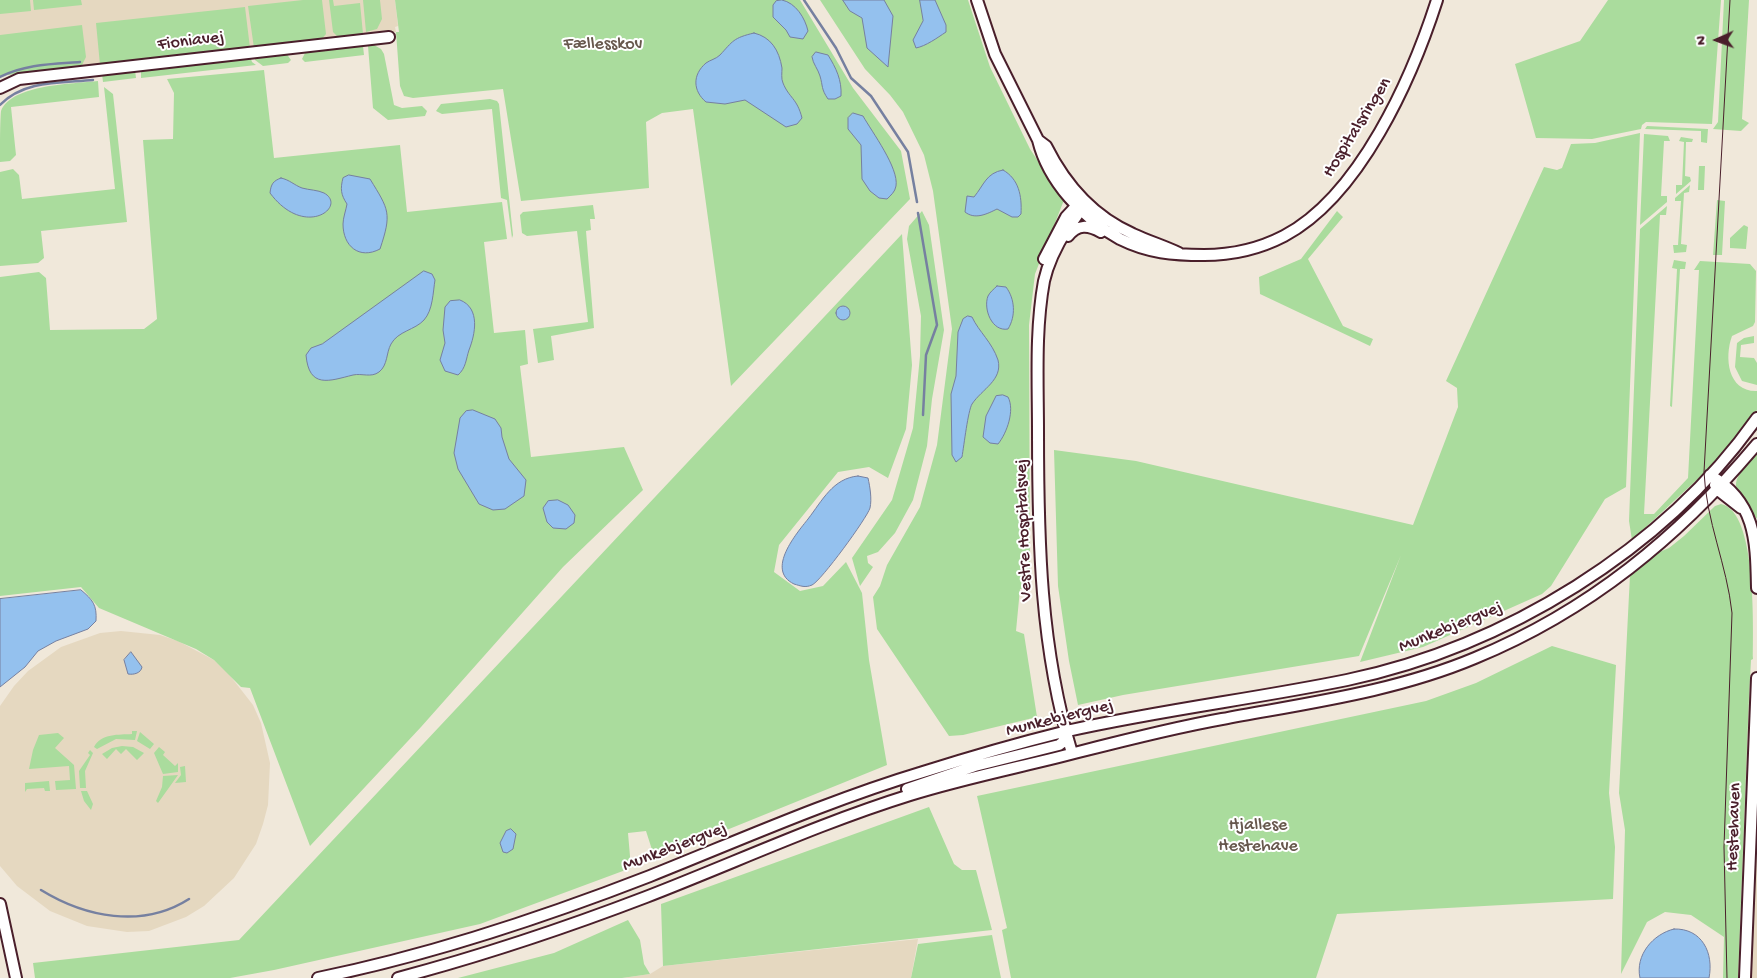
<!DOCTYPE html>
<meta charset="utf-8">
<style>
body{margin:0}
#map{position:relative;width:1757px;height:978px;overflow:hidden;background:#f0e8da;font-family:"Gochi Hand",sans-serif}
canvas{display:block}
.north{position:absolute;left:1692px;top:15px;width:50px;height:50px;-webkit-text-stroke:4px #fff;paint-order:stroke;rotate:268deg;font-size:14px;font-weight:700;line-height:20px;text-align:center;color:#4a1f2b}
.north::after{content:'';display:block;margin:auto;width:18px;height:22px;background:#4a1f2b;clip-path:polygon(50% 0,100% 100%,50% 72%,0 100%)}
</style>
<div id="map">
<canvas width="1757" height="978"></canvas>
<div class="north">N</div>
</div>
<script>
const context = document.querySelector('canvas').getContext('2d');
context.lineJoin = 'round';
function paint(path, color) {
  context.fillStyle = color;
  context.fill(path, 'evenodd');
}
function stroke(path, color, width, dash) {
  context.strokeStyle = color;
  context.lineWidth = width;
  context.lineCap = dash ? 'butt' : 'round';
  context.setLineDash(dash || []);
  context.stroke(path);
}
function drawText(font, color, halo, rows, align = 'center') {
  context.font = font + ' "Gochi Hand",sans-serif';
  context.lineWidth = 4;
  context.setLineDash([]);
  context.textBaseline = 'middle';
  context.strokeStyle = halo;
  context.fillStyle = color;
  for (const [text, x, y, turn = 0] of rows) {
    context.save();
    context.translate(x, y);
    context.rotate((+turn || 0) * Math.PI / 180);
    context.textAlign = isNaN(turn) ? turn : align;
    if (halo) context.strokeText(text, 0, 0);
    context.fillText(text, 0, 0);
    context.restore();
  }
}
paint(new Path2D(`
 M0,0H395L398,26L395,27L396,32L0,76Z
 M121,631L160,635L178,641L214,660L228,673L253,705L261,723L270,763L268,805L263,824L256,844L234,878L204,906L186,917L149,931L127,932L87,926L50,911L17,886L0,866V706L14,686L28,671L61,647L100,633Z
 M1757,814V978H1749Z
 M918,939L911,978H622L650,974L663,966Z`), '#e5d8c0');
paint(new Path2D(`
 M0,0H30L31,11L0,14Z
 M33,0H81L82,5L34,10Z
 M303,0H322L326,34L320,41L254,48L248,6Z
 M329,0H333L334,6L360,3L363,34L339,38L333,32Z
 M363,0H380L382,19L377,29L366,32Z
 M395,0H800L853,88L901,151L910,199L731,386L693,109L662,113L646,122L649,188L521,201L503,89L413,98L404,96L400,86L396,32H399Z
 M820,0H968L990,67L1030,149L1064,200L1035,274L1029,325L1030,589H1020L1016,631L1024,634L1037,717L963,735L949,736L877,629L873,597L880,586L887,565L920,507L937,445L952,329L933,191L924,155L903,112L890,95L865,69Z
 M1608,0H1721L1712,124L1646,122L1642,125L1641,129L1592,139L1536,138L1515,64L1580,41Z
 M1724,0H1749L1742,119L1749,123L1741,131L1713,129L1718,122Z
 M245,7L250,48L100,65L96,23Z
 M82,25L86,57L82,65L0,76V35Z
 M374,45L381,49L384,54L394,105L402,108L422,106L427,111L425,116L388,120L373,108L368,46Z
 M363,46L364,55L305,62L302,59L306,51Z
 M286,53L291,60L288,63L263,66L255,60L254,56Z
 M250,56L252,62L256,65L141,78V69Z
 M135,70L136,78L103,82L102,74Z
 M264,70L274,158L400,145L407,212L502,202L507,239L484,242L494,333L525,330L528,364L520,366L531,457L624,447L643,490L563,567L421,727L310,846L250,688L241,687L214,660L196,649L99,608L81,587L0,596V277L39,272L46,278L50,330L144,329L157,319L143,140L173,139L174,93L167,79Z
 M98,81L99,97L11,107L16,155L10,161L0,162C0,150 0,121 1,111C12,84 73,84 98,81Z
 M104,87L113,94L127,222L41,231L44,258L38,263L0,266V172L13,169L19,175L22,199L115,189Z
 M490,99L497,101L499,104L513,235L512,238L507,200L501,198L492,109L442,114L436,111L441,104Z
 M1647,126L1708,129L1707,143L1701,142V131L1645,129Z
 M1640,133L1626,487L1605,499L1551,586L1542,594L1423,647L1360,662L1401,555L1359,656L1123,695L1078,705L1069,661L1058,586L1054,450L1136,461L1413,525L1458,407L1457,388L1446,381L1544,167L1557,170L1562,168L1571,144L1595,143Z
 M1644,134L1668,136L1670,141H1664L1661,196H1667V202L1640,225Z
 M1681,137L1693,139L1692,142H1686L1685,176L1690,177L1691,181L1676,194V185H1682L1684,142L1679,141Z
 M1699,166H1705L1704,190H1698Z
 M1690,185L1689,192L1684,193L1681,244L1687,245L1686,252L1674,253L1673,245H1678L1681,201H1675V198Z
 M1717,200L1725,201L1722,255H1713Z
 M593,205L595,219H590L591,230L586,231L594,328L551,336L554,360L538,363L533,329L588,322L577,231L527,236L522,233L520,215L523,212Z
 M1667,206L1666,215H1660L1644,514H1654L1688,478L1699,270H1694L1700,261L1750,264L1756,271L1755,322L1753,326L1732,336C1724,358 1728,392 1757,391V410L1730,445L1702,475L1632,540L1629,521L1640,229Z
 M922,211L929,225L944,330L932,399L927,446L913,500L895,533L878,552L867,556L868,563L873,567L860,586L852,558L892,500L913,428L920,356L921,316L907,239L909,226Z
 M1337,211L1343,217L1308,259L1343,326L1373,339L1370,346L1260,294L1259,277L1301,259Z
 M1744,225L1748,227L1746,249L1730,248V238Z
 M902,234L912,365L906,429L888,478L869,467L838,472L779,545L774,572L800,591L823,586L846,562L862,593L869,660L887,765L655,859L646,831L628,833L631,868L480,924L274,970L230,978H35L33,963L239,940Z
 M1674,260L1686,262L1685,269H1680L1672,407L1670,406L1677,269L1672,268Z
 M1754,336V343L1741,345L1740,357L1754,358L1757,363V385L1742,381L1735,367L1737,343L1744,338Z
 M1757,452V519C1731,484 1727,487 1757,452Z
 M1721,504C1757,511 1753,626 1753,659L1751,660L1749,697L1738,978H1723L1724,937L1691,915L1665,912L1647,922L1621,974L1625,830L1619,793L1630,575L1657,553L1669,548L1684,536L1715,506Z
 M1552,646L1616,665L1609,793L1615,847L1613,899L1337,914L1316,978H1011L1002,930L1007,928L977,796L1426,701L1476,683Z
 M132,731H137L135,740L116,739L97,749L94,747C101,733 119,735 132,734Z
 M140,732L154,744L150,749L137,741Z
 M58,733L64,738L55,748L74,765L76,789L56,790L55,781L70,780L69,766L29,769L33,750L39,735Z
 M122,746L133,747L144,753L137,760L126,749L121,754L116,749L107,759L102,754L112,748Z
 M159,747L165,752L163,755L175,766L178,763V772L163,774L154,753Z
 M90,750L93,753L85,771L86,788H80L79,771L90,755L88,753Z
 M185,766L186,782L175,783L181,775L180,767Z
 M178,775L158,803L156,801L162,787L163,776Z
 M49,781L50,791H45L44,788L27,789L25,792V783Z
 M81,791H87L93,804L91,810L84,801Z
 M929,807L954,864L962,870H976L992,930L663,966L661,904Z
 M628,920L640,940L644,964L650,974L622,978H458L554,953Z
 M992,935L1001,978H911L918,944Z`), '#aadc9d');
const water = new Path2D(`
 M782,0C796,3 805,18 808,31L803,39L790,37L786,30L773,17V5L776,1Z
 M843,0H884L893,16L888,67L867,48L862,18L850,11Z
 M920,0H935L946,25V32C937,38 926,46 916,48L913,40L923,21Z
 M754,33C771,37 779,50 782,68C782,72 781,79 783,83C789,98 797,98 802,118L797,124L786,127L745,100L725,104L706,102C693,91 692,75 706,63C710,60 716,59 720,55C733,41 733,38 754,33Z
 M816,52L828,55C836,68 842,80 841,96L835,99H828C821,89 823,86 820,76C818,69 813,64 812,57Z
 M853,113L863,116C872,132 899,168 896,186C895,192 891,195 887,199L879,198L870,191L862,179L861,145L848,129V118Z
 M1003,170C1019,179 1022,196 1021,214L1018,217H1012L997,209C987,214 975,220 965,212L967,196L974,197C984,185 986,173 1003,170Z
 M349,175L370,179C389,210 392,213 380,249C359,260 343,246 343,224C343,218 346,210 347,204C341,195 340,189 343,178Z
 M281,178C290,180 294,185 302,188C309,190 318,190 324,193C348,206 305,240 270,193C271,184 273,181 281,178Z
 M424,271L432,274L435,280C433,292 433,310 424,320C415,330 398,331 391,344C386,353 388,365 379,372C371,378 362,373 353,375C329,381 309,389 306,355L311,348L322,344Z
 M997,286L1006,287C1015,299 1016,316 1008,329C992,332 983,309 988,296C990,292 994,289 997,286Z
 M460,300C481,308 475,335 469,350C466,359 466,368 458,375L445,371L440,360L445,343L443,330L445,307L450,301Z
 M836 313a7 7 0 1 1 14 0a7 7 0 1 1-14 0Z
 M968,316L972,317C979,332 992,342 998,360C1003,380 982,389 972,404C968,411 964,445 962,457L956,462L952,455L951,394L956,376L958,332L963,319Z
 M1003,395L1008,397C1015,410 1007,433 998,444L990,443L983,437L986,416L996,396Z
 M473,410L495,419L501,428L502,437L509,459L526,480L524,496L505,509L493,510L479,504L458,469L454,453L460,418L466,411Z
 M858,476L868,478C870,487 872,499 870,508C867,518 821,581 812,585C805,588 801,586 794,584C765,570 797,533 808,519C822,501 833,478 858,476Z
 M558,500L568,505L575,515L574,523L566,529L553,528L547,522L543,508L548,501Z
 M81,590C93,600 97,605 96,621L88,629L56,641L38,651L25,667L0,687V599Z
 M131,652L142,667C141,673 134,675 128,674L124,660Z
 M511,829L516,834L513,849L507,853L503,852L500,843L506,831Z
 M1674,929C1702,928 1714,953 1709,978H1640C1635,955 1653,934 1674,929Z`);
paint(water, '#94c1ee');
stroke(water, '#7680a0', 1);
stroke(new Path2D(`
 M804,0L836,48L851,78L871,96L908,152L917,202
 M0,77C25,64 53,64 80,62
 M0,105C24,80 60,83 93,80
 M918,213L937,325L926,355L923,415
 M41,890C85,917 142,929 189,899`), '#7680a0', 2.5);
const minor = new Path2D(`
 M977,0L995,54L1038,140C1048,181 1083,219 1120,239C1148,253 1173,255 1204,255C1232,255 1259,249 1284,236C1360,196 1412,78 1437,0
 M0,88L19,79L389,37
 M1038,140L1046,146C1065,184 1094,217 1133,234C1148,241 1164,246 1179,253
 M1068,236C1078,224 1088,225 1101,232
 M1044,259L1066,217L1080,202
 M1710,475C1756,502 1756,540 1757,588
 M1715,485L1718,490L1741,508
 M1072,753C1040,648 1038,540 1038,431C1038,382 1035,330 1044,281C1048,263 1057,245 1067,229C1074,219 1081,213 1083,200
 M907,789L975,766L1059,745L1063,742L1066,732
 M0,904L16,978
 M318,978C431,955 542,918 650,876C740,840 830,800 923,772C970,757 1019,743 1067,731C1160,710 1254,699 1347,680C1504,647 1664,550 1757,418
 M398,978C481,956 565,928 646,897C734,863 820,823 910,795C958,780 1006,770 1055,758C1110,744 1166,729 1222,719C1307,703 1394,692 1475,658C1589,611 1679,537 1757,444
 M1745,978L1757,678`);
stroke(minor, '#4a1f2b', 14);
stroke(minor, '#fff', 10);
stroke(new Path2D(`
 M1727,978L1724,847L1732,613C1727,565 1706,521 1704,472L1730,0`), '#4a1f2b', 1);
drawText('18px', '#4a1f2b', '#fff', [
 ["Fioniavej",191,42,-7],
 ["Hospitalsringen",1358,128,-58],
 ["Vestre Hospitalsvej",1025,530,-92],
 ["Munkebjergvej",1451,628,-22],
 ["Munkebjergvej",1060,719,-14],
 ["Hestehaven",1735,827,-88],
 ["Munkebjergvej",675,848,-21]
]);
drawText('18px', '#67584d', '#fff', [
 ["Fællesskov",603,45],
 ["Hjallese",1258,826],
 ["Hestehave",1258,847]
]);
</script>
